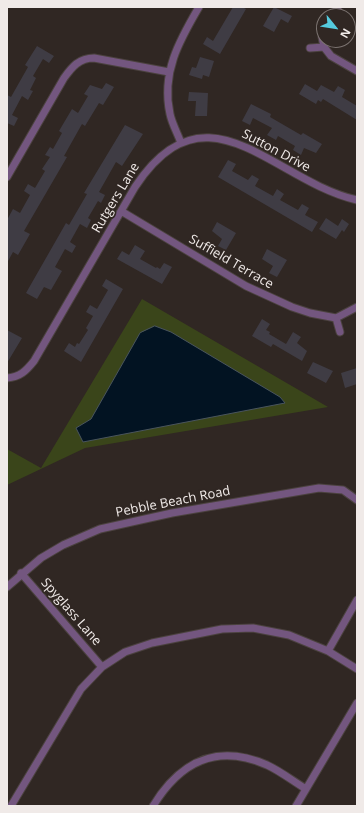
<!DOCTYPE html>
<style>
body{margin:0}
#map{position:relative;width:364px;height:813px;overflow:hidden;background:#302723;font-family:"Open Sans",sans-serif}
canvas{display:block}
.frame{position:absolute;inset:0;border:8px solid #f0eae8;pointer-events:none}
.north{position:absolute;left:316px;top:8px;width:40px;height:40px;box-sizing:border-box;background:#302723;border:1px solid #7d7572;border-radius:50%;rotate:120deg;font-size:11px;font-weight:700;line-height:16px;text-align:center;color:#f0eae8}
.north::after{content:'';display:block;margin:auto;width:14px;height:18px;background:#54cadd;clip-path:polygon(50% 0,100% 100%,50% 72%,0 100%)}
</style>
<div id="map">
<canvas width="364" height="813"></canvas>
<div class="frame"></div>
<div class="north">N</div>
</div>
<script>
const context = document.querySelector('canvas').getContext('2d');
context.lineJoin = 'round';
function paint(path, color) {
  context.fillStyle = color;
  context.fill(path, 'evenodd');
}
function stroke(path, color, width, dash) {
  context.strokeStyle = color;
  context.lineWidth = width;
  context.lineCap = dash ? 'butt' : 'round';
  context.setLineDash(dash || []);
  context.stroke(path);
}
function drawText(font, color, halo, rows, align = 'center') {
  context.font = font + ' "Open Sans",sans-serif';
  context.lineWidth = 3.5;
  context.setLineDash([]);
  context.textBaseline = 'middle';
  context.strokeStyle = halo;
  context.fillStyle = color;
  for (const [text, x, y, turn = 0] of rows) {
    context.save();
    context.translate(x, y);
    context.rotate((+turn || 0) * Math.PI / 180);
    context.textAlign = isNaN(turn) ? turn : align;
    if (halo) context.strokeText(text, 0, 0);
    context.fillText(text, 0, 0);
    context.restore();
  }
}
paint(new Path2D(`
 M142,299L328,407L85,448L7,485V449L41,468Z`), '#3a451a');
const water = new Path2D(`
 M155,326L171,332L280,397L285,403L83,442L76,428L91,419L140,333Z`);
paint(water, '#021322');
stroke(water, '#49545d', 1);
paint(new Path2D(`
 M233,7H242L246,9L220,54L203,44L207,37L213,41Z
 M274,7L292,16L288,23L281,19L274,32L263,26Z
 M37,46L54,56L49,63L43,59L33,76L36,78L30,90L33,91L28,100L22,96L12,115L18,118L14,126L7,123V95L11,97L28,67L25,65Z
 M200,57L214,61L209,77L203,75L202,79L189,75L192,67L196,68Z
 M106,83L114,87L103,105L99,103L85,126L82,124L64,156L67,157L24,231L30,234L18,255L13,252L7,263V220L13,209L20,213L30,195L24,191L28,184L35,188L45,171L42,169L50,157L45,155L50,147L53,149L62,133L59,131L72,109L78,113L88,96L84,94L90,85L102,89Z
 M305,84L317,91L321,85L334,92L338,86L345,90L342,97L357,106V120L323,99L321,102L318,100L316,104L299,94Z
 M189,92L208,93L207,116H195L196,101H188Z
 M251,104L271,114L270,117L301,135L303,133L322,144L316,153L304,148L301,155L293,150L295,146L278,136L276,140L267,135L272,128L253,118L250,125L242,121Z
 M125,125L143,134L122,166L116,162L99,192L105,195L101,203L98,201L88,218L91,220L87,228L80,224L70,242L76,246L72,253L65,249L55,267L62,271L51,290L44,287L37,299L26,293L66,223L69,225L87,194L84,193Z
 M228,160L236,164L232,171L248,180L252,175L259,179L255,186L273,196L277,189L284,194L280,200L298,210L302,204L309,208L305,215L318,222L312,232L218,177Z
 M326,218L338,226L342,219L349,224L344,232L342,230L336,239L319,229Z
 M217,222L236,233L226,250L218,246L222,239L212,231Z
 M135,245L145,251L140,259L156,268L157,267L160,269L164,263L172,267L162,284L117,259L122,251L129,255Z
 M267,249L287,260L277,277L269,273L273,266L262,259Z
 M106,279L123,289L81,362L64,351L69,343L75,347L77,343L79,344L88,330L86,328L93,316L86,312L90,305L97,309L108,290L102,286Z
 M262,319L270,324L266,330L270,332L269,334L286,344L293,332L301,337L297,343L307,351L302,361L273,344L271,347L252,336Z
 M7,330L22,338L7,363Z
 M313,362L333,371L326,383L307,373Z
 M357,368V384L345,388L341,373Z`), '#3f3c44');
const minor = new Path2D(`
 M333,16L338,7
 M324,47L322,37L324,33
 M310,48L324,47L331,56L357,71
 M181,143C178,134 172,124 170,114C161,73 179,41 199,7
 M7,177L64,78C72,67 79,58 94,58L169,72
 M121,211L246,286L292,307L310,313L336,318L357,307
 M336,318L340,332
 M7,378C20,377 26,371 34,361L135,187C207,78 273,181 357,200
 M21,573L102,667
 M7,587L41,558L63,545L100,529L172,513L319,488L343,490L357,500
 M328,651L357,600
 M11,806L81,689L102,667L125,652L152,643L222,629L253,628L289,635L328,651L357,669
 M153,806C180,762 216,743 267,765C280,771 293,781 306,789
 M296,806L357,703`);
stroke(minor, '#4b423f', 9);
stroke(minor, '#73567f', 7);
drawText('13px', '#f0eae8', '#302723', [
 ["Sutton Drive",276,151,28],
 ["Rutgers Lane",116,198,-59],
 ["Suffield Terrace",231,262,30],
 ["Pebble Beach Road",173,502,-11],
 ["Spyglass Lane",71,612,49]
]);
</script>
